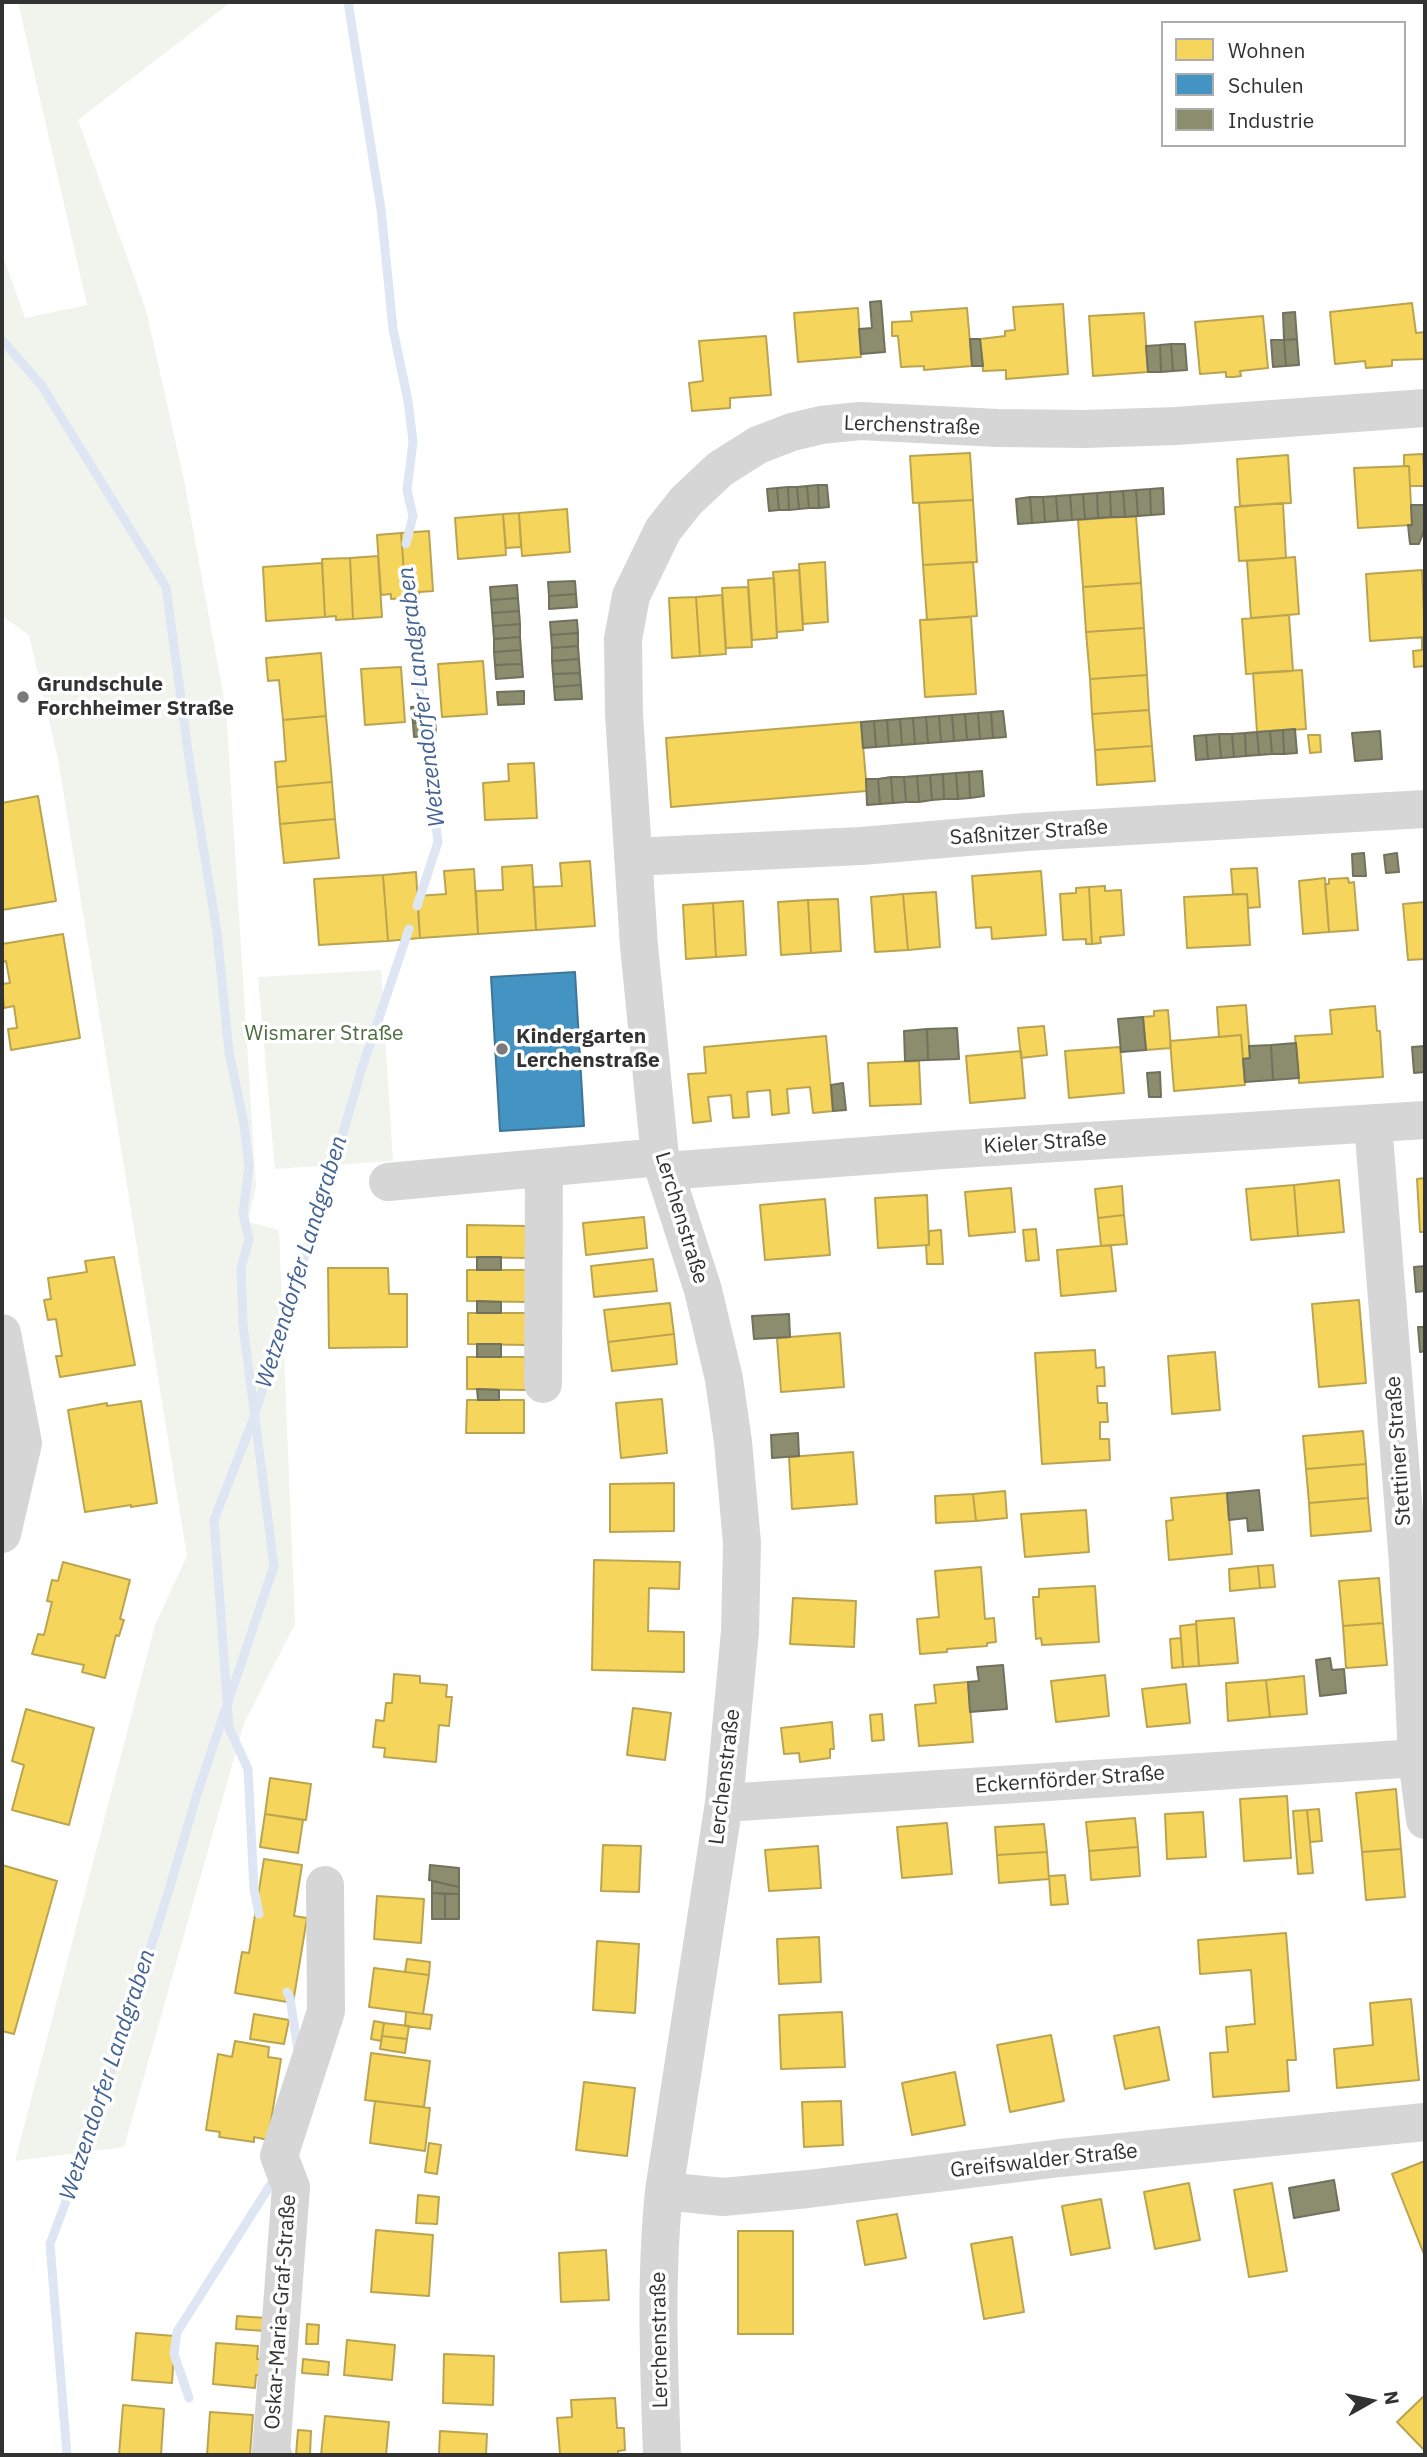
<!DOCTYPE html>
<meta charset="utf-8">
<style>
body{margin:0}
#map{position:relative;width:1427px;height:2457px;overflow:hidden;background:#fff;font-family:"IBM Plex Sans",sans-serif}
canvas{display:block}
.frame{position:absolute;inset:0;border:4px solid #323232;pointer-events:none}
.legend{position:absolute;left:1161px;top:21px;width:245px;height:126px;box-sizing:border-box;background:#fff;border:2px solid #adadad;margin:0;padding:9px 12px;list-style:none;font-size:21px;color:#323232}
.legend li{display:flex;align-items:center;gap:14px;height:35px}
.legend b{width:35px;border:2px solid #adadad}
.north{position:absolute;left:1336px;top:2366px;width:70px;height:70px;-webkit-text-stroke:5px #fff;paint-order:stroke;rotate:81deg;font-size:19px;font-weight:700;line-height:28px;text-align:center;color:#323232}
.north::after{content:'';display:block;margin:auto;width:24px;height:32px;background:#323232;clip-path:polygon(50% 0,100% 100%,50% 72%,0 100%)}
</style>
<div id="map">
<canvas width="1427" height="2457"></canvas>
<div class="frame"></div>
<ul class="legend">
<li><b style="height:19px;background:#f6d55c"></b>Wohnen</li>
<li><b style="height:19px;background:#4393c3"></b>Schulen</li>
<li><b style="height:19px;background:#8c8c6e"></b>Industrie</li>
</ul>
<div class="north">N</div>
</div>
<script>
const context = document.querySelector('canvas').getContext('2d');
context.lineJoin = 'round';
function paint(path, color) {
  context.fillStyle = color;
  context.fill(path, 'evenodd');
}
function stroke(path, color, width, dash) {
  context.strokeStyle = color;
  context.lineWidth = width;
  context.lineCap = dash ? 'butt' : 'round';
  context.setLineDash(dash || []);
  context.stroke(path);
}
function drawText(font, color, halo, rows, align = 'center') {
  context.font = font + ' "IBM Plex Sans",sans-serif';
  context.lineWidth = 7;
  context.setLineDash([]);
  context.textBaseline = 'middle';
  context.strokeStyle = halo;
  context.fillStyle = color;
  for (const [text, x, y, turn = 0] of rows) {
    context.save();
    context.translate(x, y);
    context.rotate((+turn || 0) * Math.PI / 180);
    context.textAlign = isNaN(turn) ? turn : align;
    if (halo) context.strokeText(text, 0, 0);
    context.fillText(text, 0, 0);
    context.restore();
  }
}
paint(new Path2D(`
 M18,2H231L78,120L146,310L184,480L226,710L256,1186L248,1222L279,1230L295,1624L244,1723L124,2147L15,2161L155,1625L187,1556L58,759L29,635L2,616V253L25,318L87,305Z
 M381,970L393,1161L275,1169L258,977Z`), '#f0f4ed');
const homes = new Path2D(`
 M1412,303L1416,333L1425,332V359L1392,360V366L1366,368L1365,361L1335,364L1330,312Z
 M1063,304L1068,374L1006,379V370L983,371L980,339L1005,336V331L1015,330L1013,307Z
 M858,308L861,357L798,362L794,313Z
 M967,308L972,366L924,370V366L901,367L898,336H892V322L912,321L911,312Z
 M1144,313L1148,372L1093,376L1089,316Z
 M1263,316L1268,368L1240,371L1241,376L1234,377H1226V372L1200,374L1195,322Z
 M766,336L771,395L730,398V408L692,411L689,383L703,381L699,341Z
 M970,453L973,500L913,503L910,456Z
 M1423,454L1425,486H1410L1409,466H1404V455Z
 M1288,455L1291,503L1240,506L1237,459Z
 M1409,466L1412,525L1358,528L1354,468Z
 M973,500L977,562L923,565L919,503Z
 M1283,503L1286,558L1239,561L1235,507Z
 M567,509L570,552L522,556L519,513Z
 M519,513L521,547L506,548L503,514Z
 M503,514L506,555L458,559L455,518Z
 M1136,516L1141,583L1083,587L1078,520Z
 M429,531L433,591L419,592V597L406,598L401,533Z
 M401,533L406,598L391,599V594L381,595L377,535Z
 M378,556L382,617L353,619L350,558Z
 M1295,557L1299,614L1251,618L1247,561Z
 M350,558L353,619L336,620V616L325,617L322,559Z
 M825,562L828,622L803,624L799,564Z
 M973,562L977,616L927,620L923,565Z
 M322,563L325,617L266,621L263,567Z
 M799,570L803,630L777,632L773,572Z
 M1422,570L1425,637L1370,641L1366,574Z
 M774,578L777,638L752,640L748,580Z
 M1141,583L1144,628L1086,632L1083,587Z
 M748,587L752,647L726,648L722,588Z
 M722,595L726,654L700,656L696,597Z
 M696,597L700,656L672,658L669,598Z
 M1289,615L1293,671L1246,674L1242,619Z
 M971,617L976,694L925,697L920,620Z
 M1144,628L1147,675L1090,679L1086,632Z
 M1425,637V666L1414,667L1413,651L1422,650V638Z
 M321,653L326,716L283,720L279,680L268,681L266,658Z
 M483,661L487,714L442,717L438,664Z
 M401,667L405,722L365,725L361,669Z
 M1302,670L1306,729L1257,732L1253,673Z
 M1147,675L1149,710L1092,714L1090,679Z
 M1149,710L1152,746L1095,750L1092,714Z
 M326,716L332,782L277,787L275,762L286,761L283,720Z
 M861,722L867,791L671,807L666,738Z
 M1308,735H1320L1321,752L1310,753Z
 M1152,746L1155,781L1097,785L1095,750Z
 M534,763L537,818L485,820L483,783L509,781L508,764Z
 M332,782L335,819L280,824L277,787Z
 M38,796L56,901L2,910V803Z
 M335,819L339,858L284,863L280,824Z
 M590,861L595,926L536,930L534,887L562,886L560,863Z
 M532,865L536,930L478,934L476,891L503,890L502,867Z
 M1257,868L1260,907L1248,908L1247,894H1233L1231,869Z
 M474,869L478,934L420,938L417,896L446,894L444,871Z
 M1041,871L1046,935L992,939L991,927L976,928L972,876Z
 M416,872L420,938L388,941L383,875Z
 M383,875L388,941L319,945L314,879Z
 M1325,878L1329,932L1303,934L1299,881Z
 M1348,878L1349,883L1354,882L1358,930L1329,932L1325,884H1329V879Z
 M1105,886V891L1121,890L1124,935L1100,937L1101,943L1092,944L1089,887Z
 M1089,887L1092,944H1086V939L1063,940L1060,894L1076,893V888Z
 M936,892L940,947L908,950L903,894Z
 M903,894L908,950L875,952L871,897Z
 M1247,894L1250,945L1187,948L1184,897Z
 M838,899L841,951L811,953L808,900Z
 M808,900L811,953L781,955L778,902Z
 M743,901L746,955L716,957L713,903Z
 M1425,902V959L1408,960L1403,904Z
 M713,903L716,957L686,959L683,905Z
 M63,934L80,1038L11,1050L8,1029L17,1028L14,1006L4,1008L2,984L10,983L6,961L2,962V944Z
 M1246,1005L1250,1058L1243,1059L1241,1035L1219,1037L1217,1007Z
 M1375,1006L1377,1031H1380L1383,1077L1299,1083L1295,1036L1332,1034L1330,1010Z
 M1168,1010L1171,1048L1146,1050L1143,1017L1154,1016V1011Z
 M1044,1026L1047,1055L1021,1058L1018,1028Z
 M1241,1035L1245,1085L1174,1091L1170,1041Z
 M826,1036L833,1111L813,1113L810,1087L787,1089L789,1113L772,1115L770,1090L747,1092L749,1117L733,1118L731,1095L708,1097L711,1121L693,1123L688,1074L706,1073L704,1047Z
 M1120,1047L1124,1093L1069,1098L1065,1051Z
 M1021,1051L1025,1098L970,1103L966,1056Z
 M919,1061L921,1104L870,1106L868,1063Z
 M1425,1178V1232H1420L1417,1179Z
 M1339,1180L1344,1232L1298,1236L1294,1185Z
 M1294,1185L1298,1236L1251,1240L1246,1189Z
 M1122,1186L1124,1215L1098,1218L1095,1189Z
 M1011,1188L1015,1232L969,1236L965,1192Z
 M927,1195L929,1245L878,1248L875,1198Z
 M825,1199L830,1255L765,1260L760,1205Z
 M1124,1215L1127,1244L1101,1246L1098,1218Z
 M644,1217L647,1248L586,1255L583,1223Z
 M467,1225L528,1226V1258L467,1257Z
 M1036,1229L1039,1260L1026,1261L1023,1230Z
 M941,1230L943,1264H927L926,1245H929V1231Z
 M1111,1245L1116,1291L1061,1296L1057,1250Z
 M114,1257L135,1365L60,1377L56,1356H62L56,1319L48,1320L44,1300L51,1299L48,1278L87,1272L85,1261Z
 M653,1259L657,1291L594,1297L591,1266Z
 M328,1268H388L389,1294H407V1347L329,1348Z
 M467,1270H527V1302L467,1301Z
 M1359,1300L1366,1383L1319,1387L1312,1304Z
 M670,1303L674,1334L608,1342L604,1310Z
 M468,1313H526V1345L468,1344Z
 M840,1333L844,1387L781,1392L777,1338Z
 M674,1334L677,1364L612,1371L608,1342Z
 M1095,1350L1096,1368L1104,1367L1105,1386H1097L1098,1403H1107V1409L1108,1422H1100V1439H1109L1110,1460L1042,1464L1035,1353Z
 M1215,1352L1220,1410L1172,1414L1168,1356Z
 M467,1357H525L526,1390L467,1389Z
 M662,1399L667,1453L621,1458L616,1403Z
 M467,1400H524V1433H466Z
 M141,1401L157,1503L131,1507V1505L85,1512L68,1410L107,1403V1406Z
 M1363,1431L1366,1464L1306,1469L1303,1436Z
 M853,1452L857,1504L792,1509L789,1457Z
 M1366,1464L1368,1498L1309,1503L1306,1469Z
 M674,1483V1531L610,1532V1484Z
 M1005,1491L1007,1518L976,1521L973,1494Z
 M1227,1493L1232,1554L1169,1560L1166,1521L1173,1520L1171,1498Z
 M973,1494L976,1521L936,1523L935,1496Z
 M1368,1498L1371,1531L1311,1536L1309,1503Z
 M1086,1510L1089,1552L1025,1557L1021,1514Z
 M594,1560L680,1562L679,1589L649,1588L648,1631L684,1632V1672L592,1670Z
 M63,1562L130,1580L120,1619L124,1620L119,1636L116,1635L105,1678L82,1672L84,1665L32,1654L38,1634L44,1635L52,1602L47,1601L52,1580L58,1581Z
 M1273,1565L1275,1587L1260,1588L1258,1566Z
 M1258,1566L1260,1588L1230,1591L1229,1569Z
 M981,1567L985,1619L994,1618L996,1642L987,1643V1646L947,1649V1652L920,1654L917,1619L939,1617L935,1571Z
 M1379,1578L1383,1623L1343,1626L1339,1581Z
 M1095,1586L1099,1642L1042,1645L1041,1638L1036,1639L1033,1597H1039V1589Z
 M793,1598L856,1601L854,1647L790,1644Z
 M1234,1618L1238,1663L1199,1666L1196,1621Z
 M1383,1623L1387,1665L1346,1668L1343,1626Z
 M1196,1624L1199,1666L1183,1667L1180,1626Z
 M1181,1638L1183,1667L1172,1668L1170,1639Z
 M394,1674L420,1676V1683L447,1685L446,1697H452L449,1726L439,1725L436,1762L384,1757L385,1748L373,1747L376,1720L384,1721L386,1703H392Z
 M1105,1675L1109,1716L1056,1722L1051,1681Z
 M1304,1676L1307,1714L1270,1717L1266,1680Z
 M1266,1680L1270,1717L1228,1721L1226,1683Z
 M968,1682L973,1742L919,1746L915,1705L936,1703L934,1685Z
 M1186,1684L1190,1723L1147,1727L1142,1689Z
 M633,1708L671,1713L665,1760L627,1755Z
 M26,1709L94,1728L69,1825L12,1810L24,1765L12,1761Z
 M882,1714L884,1740L872,1741L870,1715Z
 M832,1722L834,1749H830V1758L800,1762L799,1753L784,1754L781,1728Z
 M270,1778L311,1784L306,1820L265,1814Z
 M1396,1789L1401,1849L1362,1852L1356,1793Z
 M1287,1796L1291,1858L1244,1861L1240,1799Z
 M1319,1809L1322,1841L1310,1842L1307,1810Z
 M1307,1810L1313,1873L1298,1874L1293,1811Z
 M1203,1812L1206,1857L1167,1859L1165,1814Z
 M265,1814L303,1820L298,1853L260,1847Z
 M1135,1818L1138,1847L1089,1851L1086,1822Z
 M947,1823L952,1874L902,1878L897,1827Z
 M1044,1824L1047,1852L997,1855L995,1827Z
 M603,1845L641,1846L639,1892L601,1891Z
 M818,1846L821,1888L769,1891L765,1850Z
 M1138,1847L1140,1876L1091,1880L1089,1851Z
 M1401,1849L1405,1897L1366,1900L1362,1852Z
 M1047,1852L1049,1879L999,1883L997,1855Z
 M264,1859L302,1865L294,1916L307,1918L293,2003L235,1993L242,1952L249,1953Z
 M2,1865L57,1881L14,2034L2,2031Z
 M1065,1875L1068,1904L1051,1905L1049,1876Z
 M377,1896L424,1899L421,1943L374,1939Z
 M1286,1933L1296,2060H1287L1289,2091L1213,2097L1210,2053L1228,2052L1226,2027L1255,2024L1251,1970L1200,1974L1198,1940Z
 M819,1937L821,1982L779,1984L777,1939Z
 M597,1941L639,1944L635,2013L593,2010Z
 M407,1959L430,1962L429,1975L405,1972Z
 M374,1968L429,1975L423,2014L369,2007Z
 M1411,1999L1419,2080L1337,2088L1334,2049L1373,2045L1370,2003Z
 M406,2012L432,2015L430,2029L405,2026Z
 M842,2012L845,2067L781,2069L779,2015Z
 M254,2014L289,2020L284,2044L250,2039Z
 M374,2021L384,2023L381,2041L371,2039Z
 M384,2023L409,2026L407,2039L382,2036Z
 M1159,2027L1169,2080L1125,2089L1114,2036Z
 M1051,2035L1064,2101L1010,2112L997,2045Z
 M382,2036L407,2039L405,2053L380,2049Z
 M235,2041L269,2047L268,2057L281,2059L268,2140L254,2137V2142L219,2137L220,2132L206,2130L218,2054L232,2057Z
 M371,2053L430,2061L424,2107L365,2100Z
 M955,2072L965,2125L912,2135L902,2083Z
 M584,2082L635,2088L627,2156L576,2150Z
 M375,2101L430,2108L425,2151L370,2143Z
 M841,2101L843,2145L804,2147L802,2102Z
 M429,2143L441,2145L437,2174L425,2172Z
 M1425,2161V2257L1392,2174Z
 M1189,2183L1200,2240L1155,2249L1144,2192Z
 M1272,2183L1287,2271L1249,2277L1234,2190Z
 M418,2195L439,2197L437,2224L416,2223Z
 M1101,2199L1110,2248L1071,2255L1062,2206Z
 M897,2214L906,2258L865,2265L857,2221Z
 M376,2230L433,2235L429,2296L371,2292Z
 M738,2231H793V2334H738Z
 M1012,2237L1024,2312L984,2319L971,2244Z
 M606,2250L609,2300L561,2302L559,2253Z
 M237,2316L266,2318L265,2331L236,2329Z
 M307,2324L319,2325L318,2344H306Z
 M136,2333L175,2336L172,2383L132,2380Z
 M347,2340L395,2345L392,2380L344,2375Z
 M216,2343L258,2346L257,2359H262L261,2375H256L255,2388L213,2384Z
 M444,2354L494,2356L493,2405L443,2403Z
 M303,2359L329,2362L328,2375L302,2373Z
 M1425,2395V2451L1397,2422Z
 M615,2398L617,2428H624L625,2450L618,2451V2455L560,2454L557,2418L572,2417L571,2400Z
 M123,2405L164,2409L161,2455H119Z
 M210,2412L253,2415L250,2455H207Z
 M325,2416L389,2422L386,2455H321Z
 M298,2430L311,2431L310,2455H296Z
 M440,2431L487,2434L486,2455H439Z`);
paint(homes, '#f6d55c');
stroke(homes, '#bba44f', 2);
const schools = new Path2D(`
 M575,972L584,1126L500,1131L491,977Z`);
paint(schools, '#4393c3');
stroke(schools, '#3e7698', 2);
const industry = new Path2D(`
 M881,301L885,352L861,354L859,329L872,328L870,302Z
 M1295,312L1297,339L1284,340L1283,313Z
 M970,339H980L983,366H972Z
 M1297,339L1299,365L1286,366L1284,340Z
 M1271,340H1284L1286,366L1273,367Z
 M1171,344H1185L1187,370L1173,371Z
 M1171,344L1173,371L1161,372L1160,345Z
 M1160,345L1161,372H1148L1146,346Z
 M818,485L819,508H809L807,486Z
 M818,485H827L829,507L819,508Z
 M807,486L809,508L799,509L797,487Z
 M788,487H797L799,509L789,510Z
 M788,487L789,510H779L777,488Z
 M777,488L779,510L769,511L767,489Z
 M1163,488L1164,514L1151,515L1150,489Z
 M1150,489L1151,515L1138,516L1136,490Z
 M1136,490L1138,516L1125,517L1123,491Z
 M1123,491L1125,517H1111L1110,492Z
 M1110,492L1111,517L1098,518L1097,493Z
 M1097,493L1098,518L1085,519L1083,494Z
 M1083,494L1085,519L1072,520L1070,495Z
 M1070,495L1072,520L1058,521L1056,496Z
 M1056,496L1058,521L1045,522L1043,497Z
 M1030,497L1032,523L1018,524L1016,499Z
 M1030,497H1043L1045,522L1032,523Z
 M1411,505H1425V528L1419,544H1410L1408,525H1412Z
 M575,581L576,594L549,596L548,582Z
 M517,585L518,598L491,600L490,587Z
 M576,594L577,607L549,609V596Z
 M518,598L519,611L492,613L491,600Z
 M519,611L520,624L493,626L492,613Z
 M577,620L578,633L551,635L550,622Z
 M520,624V637L494,639L493,626Z
 M578,633V646L552,648L551,635Z
 M520,637L521,650L494,652V639Z
 M578,646L579,659L552,661V648Z
 M521,650L522,664L495,665L494,652Z
 M579,659L580,673L553,674L552,661Z
 M522,664L523,677L496,679L495,665Z
 M580,673L581,685L554,687L553,674Z
 M581,685L582,699L555,700L554,687Z
 M524,691V704L498,705L497,692Z
 M421,706L422,722L413,723L411,707Z
 M1003,711L1006,737L993,738L991,712Z
 M991,712L993,738L980,739L978,713Z
 M978,713L980,739L967,740L965,714Z
 M965,714L967,740L954,741L952,715Z
 M952,715L954,741L941,742L939,716Z
 M939,716L941,742L928,743L926,717Z
 M926,717L928,743L915,744L913,718Z
 M435,718L436,735L424,736L422,719Z
 M913,718L915,744L902,745L900,719Z
 M900,719L902,745L889,746L887,720Z
 M887,720L889,746L876,747L874,721Z
 M874,721L876,747L863,748L861,722Z
 M422,722L424,736L414,737L413,723Z
 M1295,729L1297,753L1284,754L1283,730Z
 M1283,730L1284,754H1272L1270,731Z
 M1270,731L1272,754L1259,755L1257,732Z
 M1380,731L1382,759L1355,761L1352,733Z
 M1257,732L1259,755L1246,756L1245,733Z
 M1245,733L1246,756L1234,757L1232,734Z
 M1219,734H1232L1234,757L1221,758Z
 M1219,734L1221,758L1208,759L1206,735Z
 M1206,735L1208,759L1196,760L1194,736Z
 M982,771L984,796L970,798L969,772Z
 M969,772L970,798L958,799L956,773Z
 M956,773L958,799H944L943,774Z
 M943,774L944,799L932,800L930,775Z
 M930,775L932,800L919,802L917,776Z
 M917,776L919,802H906L904,777Z
 M891,777H904L906,802L893,803Z
 M891,777L893,803L880,804L878,779Z
 M866,779H878L880,804L867,805Z
 M1364,853L1366,876H1353L1352,854Z
 M1397,853L1399,872L1386,873L1384,855Z
 M1143,1017L1146,1050L1121,1052L1118,1019Z
 M957,1028L959,1059L928,1060L927,1029Z
 M927,1029L928,1060L905,1061L904,1031Z
 M1296,1043L1299,1078L1273,1080L1271,1045Z
 M1271,1045L1273,1080L1245,1082L1243,1059L1250,1058L1249,1046Z
 M1425,1046V1072L1414,1073L1412,1047Z
 M1160,1072L1161,1097H1149L1147,1073Z
 M843,1083L846,1110L833,1111L831,1085Z
 M477,1257H501V1270H477Z
 M1425,1266V1291L1416,1292L1414,1267Z
 M477,1301L501,1302V1313H477Z
 M789,1314L790,1337L754,1339L752,1316Z
 M1418,1327H1425V1351L1420,1352Z
 M477,1344H501V1357H477Z
 M477,1389L499,1390V1400H478Z
 M798,1433L799,1456L772,1458L771,1435Z
 M1259,1490L1263,1530L1248,1531L1247,1518L1229,1520L1227,1493Z
 M1330,1658L1332,1670L1344,1669L1346,1693L1320,1696L1316,1660Z
 M1003,1665L1007,1709L970,1712L968,1682L979,1681L977,1667Z
 M430,1865L459,1868V1887L429,1880Z
 M432,1881L459,1887V1894L432,1893Z
 M432,1893L445,1894V1919H432Z
 M445,1894H459V1919H445Z
 M1334,2180L1339,2210L1294,2218L1289,2188Z`);
paint(industry, '#8c8c6e');
stroke(industry, '#71715c', 2);
stroke(new Path2D(`
 M348,2L381,209L393,329L408,401L413,442L407,490L413,516L406,544
 M2,340L42,386L166,587L190,766L217,932L229,1052L244,1124L249,1166L243,1213L249,1239L241,1268L243,1325L274,1566L197,1794L169,1890L88,2143L50,2244L67,2455
 M407,589L438,842L417,906
 M259,1914L254,1889L248,1769L229,1728L214,1520L253,1420L333,1167L361,1071L409,929
 M287,1992L290,1998L298,2050
 M189,2398L174,2354L177,2332L276,2176`), '#dde6f2', 9);
stroke(new Path2D(`
 M633,857L861,846L1026,832L1425,809
 M1373,1123L1408,1563L1417,1758L1425,1820
 M665,1171L944,1150L1425,1120
 M388,1182L660,1157
 M2,1333L23,1443L2,1534
 M543,1384L544,1168
 M724,1803L1417,1758
 M664,2191L723,2197L808,2189L1060,2158L1425,2122
 M273,2455L271,2452L291,2187L279,2156L326,2011L325,1885
 M662,2455C659,2367 655,2279 664,2191L724,1803L740,1632L742,1543L733,1442L724,1379L703,1290L660,1157L639,946L624,714L623,639L631,596L663,530L686,501L720,469L758,445L792,432L821,425L860,421L997,428L1084,429L1176,426L1425,408`), '#d6d6d6', 38);
for (const [x, y, r, color] of [
 [23,697,7,"#7a7a7a"],
 [502,1049,7,"#7a7a7a"]
]) {
  const dot = new Path2D();
  dot.arc(x, y, r, 0, 2 * Math.PI);
  context.fillStyle = color;
  context.fill(dot);
  stroke(dot, '#fff', 2.5);
}
drawText('21px', '#323232', '#fff', [
 ["Lerchenstraße",912,426,2],
 ["Saßnitzer Straße",1029,833,-4],
 ["Kieler Straße",1045,1143,-4],
 ["Lerchenstraße",681,1218,73],
 ["Stettiner Straße",1399,1451,-94],
 ["Lerchenstraße",725,1777,-83],
 ["Eckernförder Straße",1070,1780,-4],
 ["Greifswalder Straße",1044,2161,-6],
 ["Oskar-Maria-Graf-Straße",281,2312,-86],
 ["Lerchenstraße",660,2340,-91]
]);
drawText('bold 21px', '#323232', '#fff', [
 ["Grundschule",37,685],
 ["Forchheimer Straße",37,709],
 ["Kindergarten",516,1037],
 ["Lerchenstraße",516,1061]
], 'left');
drawText('21px', '#4d6d40', '#fff', [
 ["Wismarer Straße",324,1034]
]);
drawText('italic 23px', '#426393', '#fff', [
 ["Wetzendorfer Landgraben",422,697,-97],
 ["Wetzendorfer Landgraben",302,1262,-73],
 ["Wetzendorfer Landgraben",108,2075,-72]
]);
</script>
